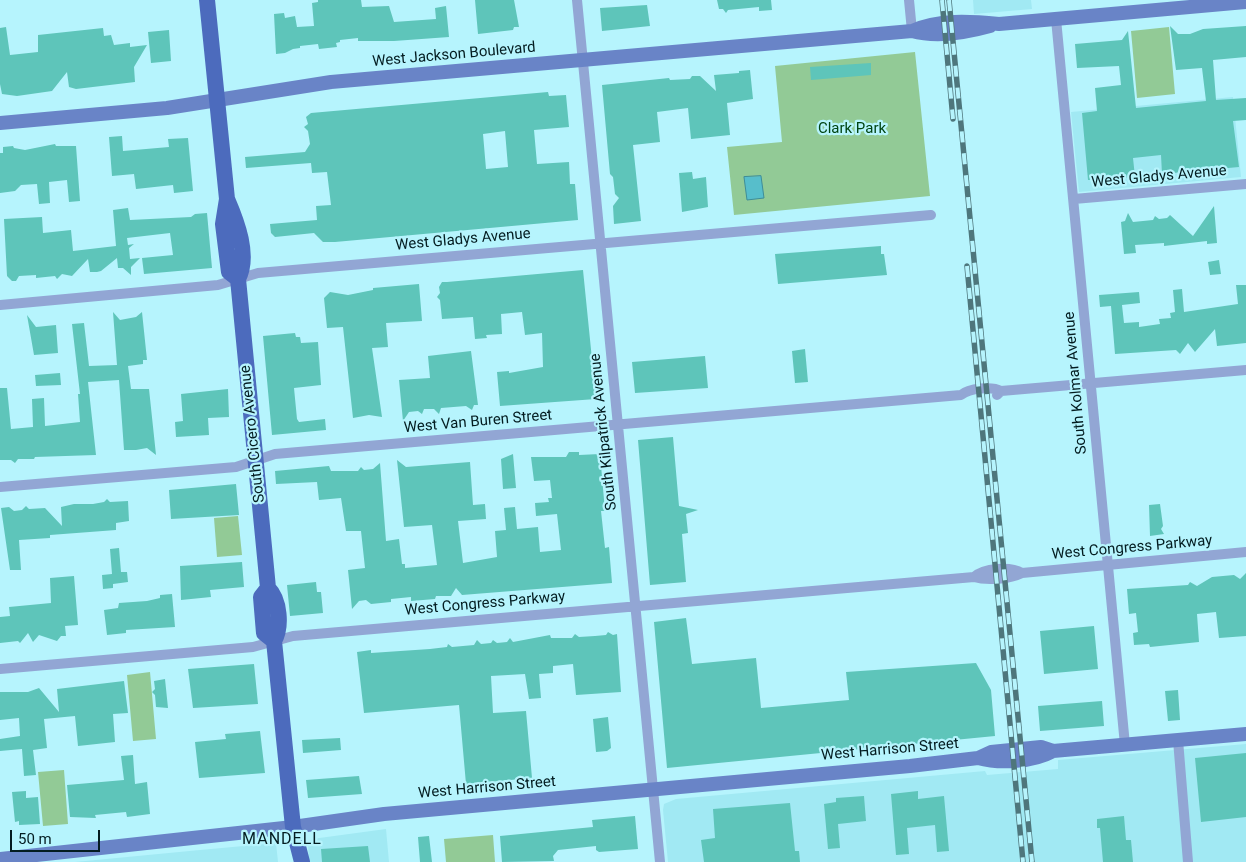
<!DOCTYPE html>
<style>
body{margin:0}
#map{position:relative;width:1246px;height:862px;overflow:hidden;background:#b6f4fd;font-family:Roboto,sans-serif}
canvas{display:block}
.scale{position:absolute;left:10px;top:830px;width:90px;height:22px;box-sizing:border-box;border:2px solid #031c20;border-top:0;padding-left:6px;font-size:15px;line-height:18px;white-space:nowrap;color:#031c20;-webkit-text-stroke:4px #b6f4fd;paint-order:stroke}
</style>
<div id="map">
<canvas width="1246" height="862"></canvas>
<div class="scale">50 m</div>
</div>
<script>
const context = document.querySelector('canvas').getContext('2d');
context.lineJoin = 'round';
function paint(path, color) {
  context.fillStyle = color;
  context.fill(path, 'evenodd');
}
function stroke(path, color, width, dash) {
  context.strokeStyle = color;
  context.lineWidth = width;
  context.lineCap = dash ? 'butt' : 'round';
  context.setLineDash(dash || []);
  context.stroke(path);
}
function drawText(font, color, halo, rows, align = 'center') {
  context.font = font + ' Roboto,sans-serif';
  context.lineWidth = 4.5;
  context.setLineDash([]);
  context.textBaseline = 'middle';
  context.strokeStyle = halo;
  context.fillStyle = color;
  for (const [text, x, y, turn = 0] of rows) {
    context.save();
    context.translate(x, y);
    context.rotate((+turn || 0) * Math.PI / 180);
    context.textAlign = isNaN(turn) ? turn : align;
    if (halo) context.strokeText(text, 0, 0);
    context.fillText(text, 0, 0);
    context.restore();
  }
}
paint(new Path2D(`
 M973,0H1031L1032,9L974,14Z
 M1233,97L1241,177L1079,192L1071,112Z
 M1246,744V862H668L663,810L664,804L676,799L985,771L987,775L1058,769V760Z
 M386,829L389,862H309L308,844L312,839Z
 M276,843L278,862H75L200,850Z`), '#a1e9f3');
paint(new Path2D(`
 M1169,27L1175,94L1137,98L1131,31Z
 M915,52L930,196L734,215L727,147L782,142L775,66Z
 M238,516L242,555L217,557L214,518Z
 M150,672L156,739L133,741L127,675Z
 M64,770L68,824L43,826L38,772Z
 M493,835L495,862H446L444,839Z`), '#92ca96');
const water = new Path2D(`
 M761,176L764,198L747,200L744,177Z`);
paint(water, '#57becb');
stroke(water, '#3e8d98', 1);
paint(new Path2D(`
 M318,0H361L362,7L389,6L394,22L436,19L435,8L446,6L449,37L394,41H358V38L340,40V42L336,43L337,47L319,49L318,44L300,46V48L293,49L285,53L276,54L274,14L284,13L285,18L295,16L297,27L314,26L312,3L318,2Z
 M475,0H514L519,27H514L513,30L478,34Z
 M717,0H771L772,10L759,11V7L728,10L726,13L723,9H719Z
 M647,5L650,26L602,31L600,8Z
 M1170,26L1178,34H1190L1203,29L1246,26V57L1213,60L1216,100L1246,98V120L1233,121L1239,167L1162,174L1161,155L1133,158L1135,177L1088,180L1082,113L1097,111L1095,88L1121,85L1119,66L1077,68L1075,44L1122,40L1128,31L1136,108L1206,101L1202,68L1176,70Z
 M6,27L10,55L38,52V35L103,28L104,36L111,35L114,45L130,43V47L147,45L134,67L135,82L76,89L69,87L67,72L52,91L17,96L2,94L0,84V28Z
 M169,30L171,61L151,63L148,32Z
 M871,63V75L811,80L810,67Z
 M750,70L753,99L727,103L730,135L691,139L688,108L657,112L660,142L633,145L641,221L614,224L613,206L619,198L615,194L613,177L610,174L602,85L669,78L670,80L690,79L692,76H700L716,91L714,75L739,73V71Z
 M548,92L549,96L566,95L569,127L534,130L537,164L569,162L570,184H575L578,220L335,242H323L314,233L275,237L271,233L270,224L317,220L316,206L331,205L327,172L312,173L311,163L246,168L245,157L305,152L310,144L308,131L304,127L308,124L306,117L311,113ZM505,131L508,167L486,169L483,134Z
 M122,136L123,151L169,147L168,139L188,138L193,191L174,193L173,185L136,189L134,174L112,176L109,137Z
 M55,144L56,146H76L80,201L69,202L67,180L49,182L50,203L39,204L37,184L21,185L15,191L0,193V153H3V147L13,146L14,148L25,150Z
 M692,172L693,179L706,177L708,207L682,212L679,173Z
 M1214,206L1217,243L1207,244V241L1164,246V243L1135,245L1136,253L1124,254L1121,222L1125,221L1128,213L1133,222L1153,220L1155,216L1159,219L1167,218L1170,215L1193,236Z
 M128,208L130,220L191,217L195,214L207,213L212,268L144,274L142,258L173,255L170,233L127,238L128,245L134,244L129,248L130,259L140,258L131,267V275L123,268H118L117,258L101,271L97,272H90L88,259L72,276L62,274L57,279L55,276L36,278V275L19,276L16,281H12L7,276L4,219L42,217L43,233L71,230L73,251L116,246L113,210Z
 M881,246V254H884L887,275L778,284L775,254Z
 M1219,260L1221,274L1210,275L1208,262Z
 M583,270L596,399L500,406L497,372L509,371V373L543,367L542,333L525,335L522,312L501,314L502,334L486,335L487,338L475,339L473,317L442,319L440,300L437,297L440,293L439,287L442,282H447Z
 M419,284L422,321L386,323L388,347L372,348L382,417L369,415L353,418L343,327L327,328L324,298L330,292L348,295L373,290V288Z
 M1236,285H1246V343L1217,346L1215,329L1195,352L1188,343L1180,354L1176,350L1115,354L1111,306L1100,307L1099,295L1139,292L1140,303L1122,305L1124,323L1139,322V327L1160,324L1159,319L1171,318L1170,313L1175,312L1173,290L1182,289L1184,312L1238,304Z
 M113,312L120,320L136,317L142,312L147,360H143V364L128,366L131,389H149L156,455L147,448L136,450H124L119,380L88,382L96,455L35,457L34,459H18L15,463L11,460H0V388H7L11,429L33,427L32,399L44,398L45,426L80,422L78,394H80L72,324L84,323L89,366L117,365Z
 M27,315L36,327L56,325L58,353L34,355Z
 M295,333L296,337H300L301,343L318,342L321,385L294,388L297,419L299,422L325,419L326,430L272,435L263,336Z
 M805,349L808,382L795,383L792,351Z
 M471,351L478,405H474L472,410L466,406L441,408L439,414L434,409H424L422,414L418,411L409,412L403,421L399,380L430,378L428,356Z
 M705,356L708,388L635,393L632,362Z
 M60,373L61,385L36,386L35,375Z
 M228,389L229,417L208,418L209,435L176,437L175,422L183,421L181,394Z
 M673,437L679,506L698,510L686,514L688,533L682,534L686,582L650,585L638,440Z
 M569,452H579V455L600,454L605,511H601L605,548L609,547L612,583L462,595L456,588L451,596H436L435,599L411,601V597L391,599V602L371,604L366,600L359,601L352,609L348,570L365,568L361,531H346L341,498L319,500L317,482L276,484L275,471L329,466L331,471H358L361,467L364,470L373,469L380,463L386,541L399,539L402,564H405V568L437,565L432,525L404,527L397,460L406,467L470,462L473,505L485,504L486,519L458,521L463,563L497,557L495,531L506,530L504,508L515,507L517,529L538,527L540,552L561,550L557,514L536,516L535,503L549,502L548,498H552L550,480L534,481L531,457H566Z
 M513,454L516,488L503,489L501,459Z
 M236,484L239,515L171,519L169,490Z
 M107,499L110,502L128,501L129,521L116,523V530L50,535V538L19,540L21,570H10L1,508L9,507L14,511L22,510L26,506L29,509L45,508L62,526L61,507L74,504H93L104,502Z
 M1160,504L1163,526L1161,529L1164,534L1150,536L1149,505Z
 M119,548L121,572H127L128,582L113,584V588L103,589L102,575L112,574L110,549Z
 M242,562L244,587L210,590L211,597L181,600L180,566Z
 M1246,573V636L1219,638L1216,612L1197,614L1199,642L1150,647L1149,644L1134,645L1133,633L1138,632L1136,613L1129,614L1127,589L1188,585L1190,582L1197,586L1212,577L1234,575L1240,579Z
 M74,576L78,625L65,626L66,636H61L57,641L39,635L33,642L28,633L20,643L18,641L0,643V617L10,616L9,607L51,603L50,578Z
 M316,582L317,592H321L323,613L290,616L287,585Z
 M172,594L175,627L126,630V633L107,635L104,610L118,608L119,603L147,601L160,598V595Z
 M686,618L692,664L756,658L761,708L849,700L846,672L976,663L991,690L995,736L667,768L654,622Z
 M1094,626L1098,669L1044,674L1040,631Z
 M608,632L613,635L617,634L621,692L576,695L573,664L553,666V673L539,674L541,698L529,699L525,674L491,676L493,713L526,711L532,778L466,784L459,705L364,713L357,652L371,650V653L430,649L447,647L448,644L452,647L474,645L477,640L481,644L491,643L493,640L497,643L507,642L510,638L513,642L550,635L551,638H572L575,634L579,637L595,636L606,635Z
 M254,664L258,704L193,708L188,669Z
 M165,679L168,708L156,707L155,695L152,692L155,689L154,681Z
 M124,681L128,713L113,714L115,742L78,746L75,716L44,719L47,748L33,750L36,775L24,776L22,749L0,751V739L20,736L19,718L0,720V692H28L39,688L59,712L57,689Z
 M1178,690L1180,720L1168,721L1165,691Z
 M1102,701L1104,726L1040,731L1038,706Z
 M608,717L611,748L607,751L596,752L593,719Z
 M260,731L265,773L199,778L195,742L226,739L225,734Z
 M340,738L341,750L303,753L302,740Z
 M1246,753V817L1201,822L1195,758Z
 M133,755L135,784L147,782L150,814L127,817L126,812L95,815L96,818L70,817L67,785L124,780L121,756Z
 M359,776L362,794L308,798L306,780Z
 M26,791V798L38,797L40,824L19,825V821L15,822L12,792Z
 M918,791V799L944,796L949,851L937,852L935,825L907,828L909,854L896,855L891,794Z
 M864,796L866,821L838,824L840,848L828,849L824,804L836,802V798Z
 M790,803L795,851H799L800,862H704L701,840L715,838L713,809Z
 M635,816L638,849L599,852L596,850V846L558,850L553,856L554,861L502,862L500,836L593,827L592,820Z
 M1124,816L1126,840H1131L1133,862H1103L1100,828H1097V819Z
 M429,836L432,862H420L418,837Z
 M368,846L370,862H322L321,849Z`), '#5ec5ba');
stroke(new Path2D(`
 M577,0L660,862
 M909,0L912,31
 M1056,19L1125,745
 M1074,199L1246,184
 M0,305L218,285L258,273L931,215
 M997,395L1001,391L1246,370
 M0,487L236,467L275,454L961,395C969,388 992,386 1001,391
 M974,577C984,568 1010,566 1022,573
 M0,669L253,647L293,636L974,577C987,581 1010,579 1022,573L1246,552
 M1178,740L1188,862`), '#92a6d4', 10);
stroke(new Path2D(`
 M912,31C937,38 965,33 990,26
 M0,123L167,108L331,82L912,31C938,19 970,21 999,24L1246,2
 M978,758C1000,764 1033,762 1053,751L1246,734
 M0,859L293,827L384,814L910,766L978,758L991,752L1041,747L1053,751`), '#6984c7', 14);
stroke(new Path2D(`
 M207,0L227,199L223,224L229,272L238,279
 M227,199C237,222 250,256 238,279L268,588C280,600 282,627 274,641L293,827L302,862
 M268,588L261,597L264,633L274,641`), '#4c6bbd', 16);
const rail = new Path2D(`
 M942,0L953,119
 M949,0L1032,862
 M967,266L1023,862`);
stroke(rail, '#4e767c', 5.5);
stroke(rail, '#b6f4fd', 4, [11]);
drawText('15px', '#031c20', '#b6f4fd', [
 ["West Jackson Boulevard",454,55,-5],
 ["West Gladys Avenue",1159,177,-5],
 ["West Gladys Avenue",463,240,-5],
 ["South Kolmar Avenue",1076,383,-95],
 ["West Van Buren Street",478,422,-5],
 ["South Kilpatrick Avenue",604,432,-96],
 ["South Cicero Avenue",253,434,-96],
 ["West Congress Parkway",1132,548,-5],
 ["West Congress Parkway",485,604,-5],
 ["West Harrison Street",890,750,-5],
 ["West Harrison Street",487,788,-5]
]);
drawText('15px', '#004412', '#b6f4fd', [
 ["Clark Park",852,129]
]);
context.letterSpacing = '1px';
drawText('16px', '#031c20', '#b6f4fd', [
 ["MANDELL",282,840]
]);
context.letterSpacing = '0px';
</script>
